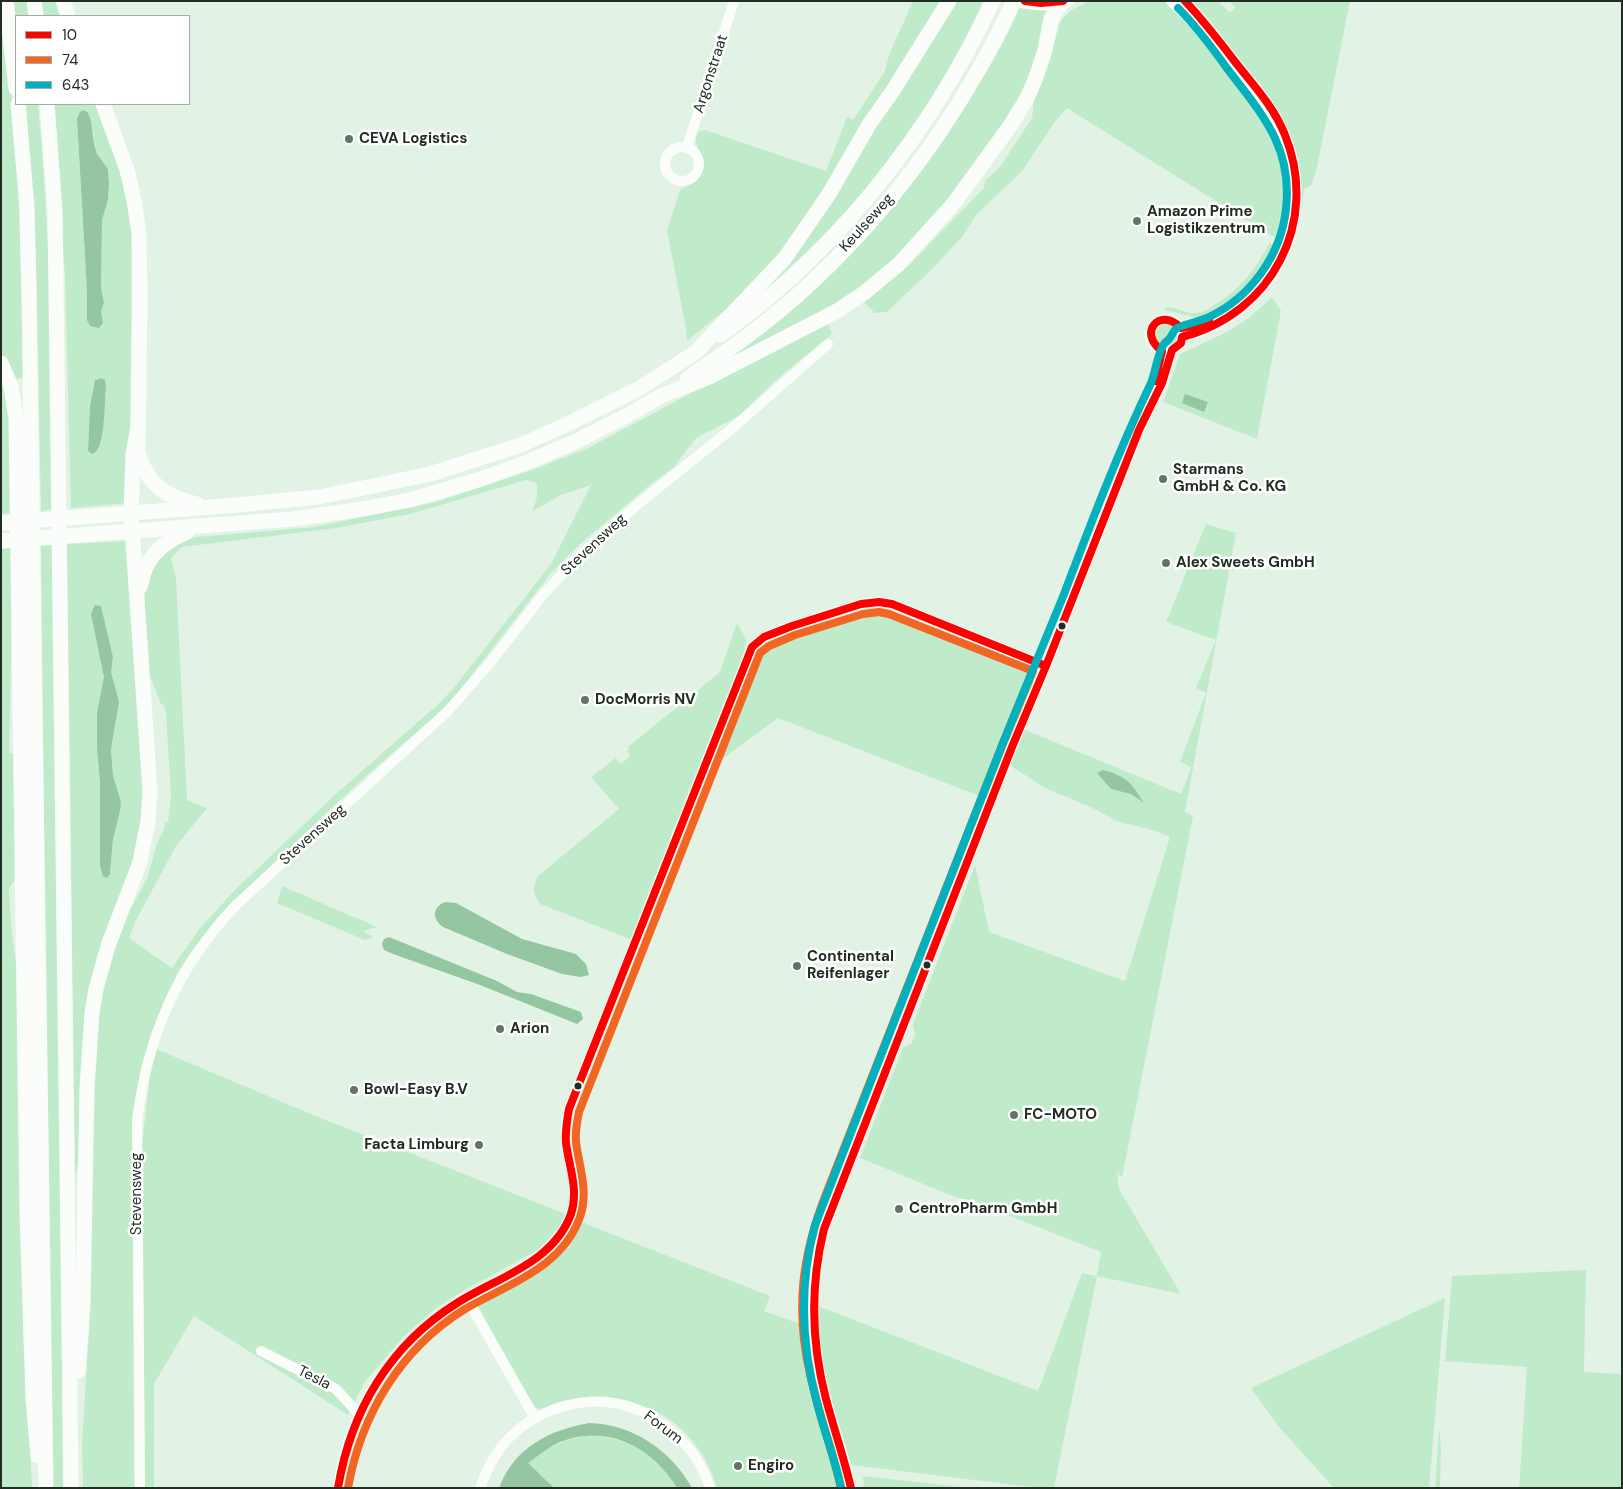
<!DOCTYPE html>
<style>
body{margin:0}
#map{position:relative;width:1623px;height:1489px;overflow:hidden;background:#e2f3e6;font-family:"DM Sans",sans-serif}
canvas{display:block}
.frame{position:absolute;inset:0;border:2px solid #212d24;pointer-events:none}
.legend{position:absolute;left:15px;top:15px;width:175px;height:90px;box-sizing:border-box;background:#fff;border:1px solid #a6aba7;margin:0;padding:6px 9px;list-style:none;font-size:15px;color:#212d24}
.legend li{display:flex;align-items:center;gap:10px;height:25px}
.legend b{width:25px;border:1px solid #a6aba7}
</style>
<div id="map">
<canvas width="1623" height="1489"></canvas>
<div class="frame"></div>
<ul class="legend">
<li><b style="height:6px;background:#f00"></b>10</li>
<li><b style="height:6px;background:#f26522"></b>74</li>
<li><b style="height:6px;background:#03b0bc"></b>643</li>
</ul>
</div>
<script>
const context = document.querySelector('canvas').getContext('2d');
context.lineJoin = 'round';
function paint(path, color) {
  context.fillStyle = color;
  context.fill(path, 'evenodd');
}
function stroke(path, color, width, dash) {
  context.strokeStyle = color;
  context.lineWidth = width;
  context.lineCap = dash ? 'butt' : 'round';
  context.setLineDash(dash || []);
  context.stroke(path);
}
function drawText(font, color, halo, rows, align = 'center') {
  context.font = font + ' "DM Sans",sans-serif';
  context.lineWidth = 5;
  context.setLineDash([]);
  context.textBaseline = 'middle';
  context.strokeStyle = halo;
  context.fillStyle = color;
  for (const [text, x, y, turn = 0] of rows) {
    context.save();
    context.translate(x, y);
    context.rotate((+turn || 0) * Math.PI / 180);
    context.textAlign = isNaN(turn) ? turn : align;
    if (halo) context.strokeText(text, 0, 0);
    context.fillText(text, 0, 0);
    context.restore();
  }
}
paint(new Path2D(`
 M14,1H27L29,16H16V20Z
 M42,1H57L62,16H44Z
 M913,1H942L812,214L751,289L687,341L686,329L667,230L680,190C685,186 693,184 697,180C714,164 689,148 698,132L705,130L826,171L847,117L853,120L885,71L889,55Z
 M955,1H983C953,67 915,132 867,188C831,230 790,268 748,305Z
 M1090,1H1168L1187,20L1245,89L1277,141L1286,182L1280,236H1272L1067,108L1054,123L1022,171L976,215L962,237L933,268L887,312L875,313L864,302L907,267L984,188L985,180L1000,167L1032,118L1034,100L1048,66L1059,25L1063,18L1071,10Z
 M1191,1H1218L1230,13L1235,7L1229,1H1350L1317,167L1311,186L1304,189L1301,212L1297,224L1299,178Z
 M1022,6L1046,9L1043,18L1036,59L1013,114L912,246L855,295L716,368C743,348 772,328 798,305C860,251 912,186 957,118C980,83 1003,47 1019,9Z
 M1,16L17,137L24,377L13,380L1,359Z
 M26,104H38C51,239 52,374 56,509L41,511L36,261Z
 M54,104H96L111,142L129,203L132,237L129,503L71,508L65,279ZM77,119L94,133V144L97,154L108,169L109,183L108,200L102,220L101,287L104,303L101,312L87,320V291ZM101,378L106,387L103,423L88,451L90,406L95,380Z
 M1270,242L1275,248L1258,278L1218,312L1197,319C1192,315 1174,313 1165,310V308C1178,306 1184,314 1195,313C1203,313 1210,308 1216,304C1242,288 1256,268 1270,242Z
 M1272,297L1281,311L1257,439L1163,402L1180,354L1227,332L1250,317Z
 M827,321L832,334L776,380L739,416L696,438L673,468L653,482L579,545L551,573L457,694L440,712L366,776L324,815L224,911L193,949L179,970L166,996L142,1065L133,1142L134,1488H83L82,1443L89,1331L92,1126L99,1005L107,972L122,924L147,879L157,843L164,830L165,822H168L171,797L166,712L164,705L161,704L150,676L144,592L152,564L184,538L314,527L436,502L535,469L588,448ZM526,480L537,483V496L533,511L561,495L591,485L551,564L452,690L435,707L337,793L236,889L200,928L172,968L129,938L135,922L176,846L207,808L187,800L176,578L171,558L182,547L336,528L410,514Z
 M1156 335a11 11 0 1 1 22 0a11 11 0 1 1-22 0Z
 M1,379L10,417V513L1,514Z
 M1206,524L1236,533L1185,812L1193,816L1122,1178L1117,1171L1119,1189L1181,1294L1097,1276L1054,1488H1040L851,1465L828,1387L818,1338V1306L1038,1391L1082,1273L1097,1276L1101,1252L975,1202L955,1197L860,1158L903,1047L911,1044L915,1034L913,1024L975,865L989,932L1125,981L1170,837L1156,831L1116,821L1097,810L1043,787L1010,765L1023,729L1181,794L1191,767L1180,762L1206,693L1196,688L1216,640L1166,622Z
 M128,541L140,707L145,831L112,922L75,1180L67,544ZM101,606L113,657L111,672L116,724L111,750L113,776L120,811L113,839L110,874L100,866V783L97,748V712L104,677L100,658Z
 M56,545L63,1488H51L41,546Z
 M11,548L12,615L9,753H15L18,874L9,889L11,927L19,986L23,1300L32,1488H1V549Z
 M875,608L900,614L1030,667L1033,686L987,799L778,718L710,768L748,669L759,651L806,628Z
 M737,623L746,640L744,652L630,939L540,904C532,891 532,889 538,876L619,809L591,777L616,758L621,764L630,756L627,751L629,749L628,747L720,672Z
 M282,886L377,927L363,931L373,937L365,940L277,903Z
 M156,1049L318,1117L566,1214L560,1226L538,1250L463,1291L435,1309L403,1337L364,1383L348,1415L194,1316L154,1384V1488H145L142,1145L151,1065Z
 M576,1220L770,1296L764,1311L800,1324L807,1339L817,1390L842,1470C843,1478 845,1483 837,1488H717C707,1453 681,1419 645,1407C637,1404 627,1403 619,1402C587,1396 569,1396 540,1410L533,1406L477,1304L479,1299C514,1279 560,1259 576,1220Z
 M1586,1270L1584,1372L1622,1374V1488H1519L1527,1367L1445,1361L1452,1276Z
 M1445,1298L1429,1488H1334L1279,1427L1251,1388Z
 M1439,1428L1441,1447L1440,1488H1435Z
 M594,1435C632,1440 658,1455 677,1488H554L527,1463C550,1447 566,1437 594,1435Z
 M863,1476L969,1488H864Z`), '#c0ebcb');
paint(new Path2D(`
 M84,110L88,113L91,121L94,144L97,154L108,169L109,183L108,200L102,220L101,287L104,303L101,312L103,323L99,328L90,326L87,320V291L77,119L80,112Z
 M101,378L105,380L106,387C104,401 106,451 92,454L88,451L90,406L95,380Z
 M1185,394L1208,402L1204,412L1182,403Z
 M95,605L101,606L113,657L111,672L119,702L111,750L113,776L121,802L120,811L113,839L110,874L107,878L103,876L100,866V783L97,748V712L104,677L91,614Z
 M1103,770C1127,777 1131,782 1144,803L1131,794L1111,789L1097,773Z
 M445,902L456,903L522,939L576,954L586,964L589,975L581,977L562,974L507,954L443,927C432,919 432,907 445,902Z
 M389,937L497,981L517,992L531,994L581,1012L583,1019L577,1024L480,985L393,954L384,950L382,944L384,939Z
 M589,1423C632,1424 671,1450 692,1488H677C653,1447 606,1423 560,1442C549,1447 538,1456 528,1463L554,1488H499C514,1448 549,1430 589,1423Z`), '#93c6a1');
stroke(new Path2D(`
 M1171,1C1209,37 1265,100 1282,150C1297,193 1288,243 1260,279C1241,303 1212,324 1181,328
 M665 164a17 17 0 1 1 34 0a17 17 0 1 1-34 0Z
 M687,147L734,1
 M1150 335a16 16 0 1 1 32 0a16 16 0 1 1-32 0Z
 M1182,337C1218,330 1248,308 1269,280C1299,239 1305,182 1285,135C1274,108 1254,85 1236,63C1220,41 1204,20 1185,1
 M1151,396L1162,351
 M466,1297L535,1418
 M261,1351L336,1389L359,1414
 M140,1488L137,1121C147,1037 177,968 235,906L448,711L490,663L542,596L566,570L591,545L637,505L735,426L828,344
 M338,1488C346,1421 381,1363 433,1321C444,1312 455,1303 467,1297C498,1280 544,1262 563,1230C592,1182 555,1157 569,1109L752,647L764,637L792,626L861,604L879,602L892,604L1046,666
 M480,1488C487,1470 495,1452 509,1438C541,1406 593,1392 636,1409C645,1412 652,1417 659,1422C683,1437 702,1461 710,1488
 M851,1488C845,1457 834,1429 826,1399C811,1341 808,1287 824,1229L1012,747L1046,666L1139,430L1149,408L1162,383L1172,350`), '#fbfdfb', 10);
stroke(new Path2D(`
 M6,1L16,89
 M34,1L36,16
 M63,1L68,16
 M1023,1L1041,3L1066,1
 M18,104L27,207L29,295L46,1488
 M47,104L55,210L71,1488
 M103,104L127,170L134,200L139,234L140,296L138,453C148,485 165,497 197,504
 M720,335C837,253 932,130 993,1
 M1,363L11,386L16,419L27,1212L33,1398L38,1456
 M687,379C718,357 750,336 779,311C879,228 959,119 1014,1
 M1,523L237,505L319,497L373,486L430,474L521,445L570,423L640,388L696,352L785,258L829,194L870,123L892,92L949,1
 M1,541L293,519L362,509L410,500L481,479L525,463L577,441L626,416L663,395L709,377L837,311L864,293L899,264L954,203L1010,126L1026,100L1035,80L1045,50L1051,20L1058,8L1063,2
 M140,587C142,582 142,577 144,572C151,552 168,540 187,532
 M78,1371L83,1303L87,1088L92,1013L96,989L108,946L140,862L148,821L150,791L131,513L133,454L138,427`), '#fbfdfb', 15);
stroke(new Path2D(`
 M1025,1L1041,3L1063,1
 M1155,381L1162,351C1137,333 1160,306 1181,328L1199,324L1209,319
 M338,1488C351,1410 390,1345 457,1303C498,1277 553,1263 571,1214C579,1190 569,1167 566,1143C565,1131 567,1120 569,1109L752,647L764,637L792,626L861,604L879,602L892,604L1046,666
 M851,1488C844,1458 834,1429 826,1399C811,1342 810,1286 824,1229L1012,747L1046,666L1139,430L1162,383L1172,350L1181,343L1182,337C1272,314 1320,222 1285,135C1274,107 1254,86 1236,63C1220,42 1204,21 1185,1`), '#f00', 8);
stroke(new Path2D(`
 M348,1488C361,1415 400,1349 465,1309C508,1284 562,1268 580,1217C589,1191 579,1167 576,1142C575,1132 577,1122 579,1112L760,653L769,646L795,635L863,614L879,612L889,614L1033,671L1003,743L826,1194C802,1255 795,1309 810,1374C818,1412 832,1449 841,1488`), '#f26522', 8);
stroke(new Path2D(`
 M841,1488C835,1459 824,1431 817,1403C801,1344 799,1284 815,1225C877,1066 938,907 1001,748C1021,697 1043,646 1064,594C1091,523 1118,452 1151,383C1156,371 1157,354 1164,344C1165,342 1168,341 1169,339C1172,336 1173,331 1177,328C1182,325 1201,321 1209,317C1251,297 1281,255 1286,209C1293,146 1261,113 1226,67C1211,46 1196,26 1178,8`), '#03b0bc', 8);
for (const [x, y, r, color] of [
 [349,139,5,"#657268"],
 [1137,221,5,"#657268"],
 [1163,479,5,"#657268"],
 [1166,563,5,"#657268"],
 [1062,626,4.5,"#212d24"],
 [585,700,5,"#657268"],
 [927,965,4.5,"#212d24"],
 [797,966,5,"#657268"],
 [500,1029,5,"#657268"],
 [578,1086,4.5,"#212d24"],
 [354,1090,5,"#657268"],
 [1014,1115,5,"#657268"],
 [479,1145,5,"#657268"],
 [899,1209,5,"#657268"],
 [738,1466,5,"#657268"]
]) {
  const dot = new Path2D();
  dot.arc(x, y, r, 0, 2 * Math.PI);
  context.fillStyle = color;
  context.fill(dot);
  stroke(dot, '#fff', 2);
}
drawText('15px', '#212d24', '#fff', [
 ["Argonstraat",711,74,-72],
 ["Keulseweg",867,223,-48],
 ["Stevensweg",594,545,-43],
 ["Stevensweg",313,835,-42],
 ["Stevensweg",137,1194,-90],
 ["Tesla",314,1378,27],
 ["Forum",663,1428,37]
]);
drawText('bold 15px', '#212d24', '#fff', [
 ["CEVA Logistics",359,139],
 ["Amazon Prime",1147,212],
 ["Logistikzentrum",1147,229],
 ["Starmans",1173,470],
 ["GmbH & Co. KG",1173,487],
 ["Alex Sweets GmbH",1176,563],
 ["DocMorris NV",595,700],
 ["Continental",807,957],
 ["Reifenlager",807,974],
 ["Arion",510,1029],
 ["Bowl-Easy B.V",364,1090],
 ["FC-MOTO",1024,1115],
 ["Facta Limburg",469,1145,"right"],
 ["CentroPharm GmbH",909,1209],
 ["Engiro",748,1466]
], 'left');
</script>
